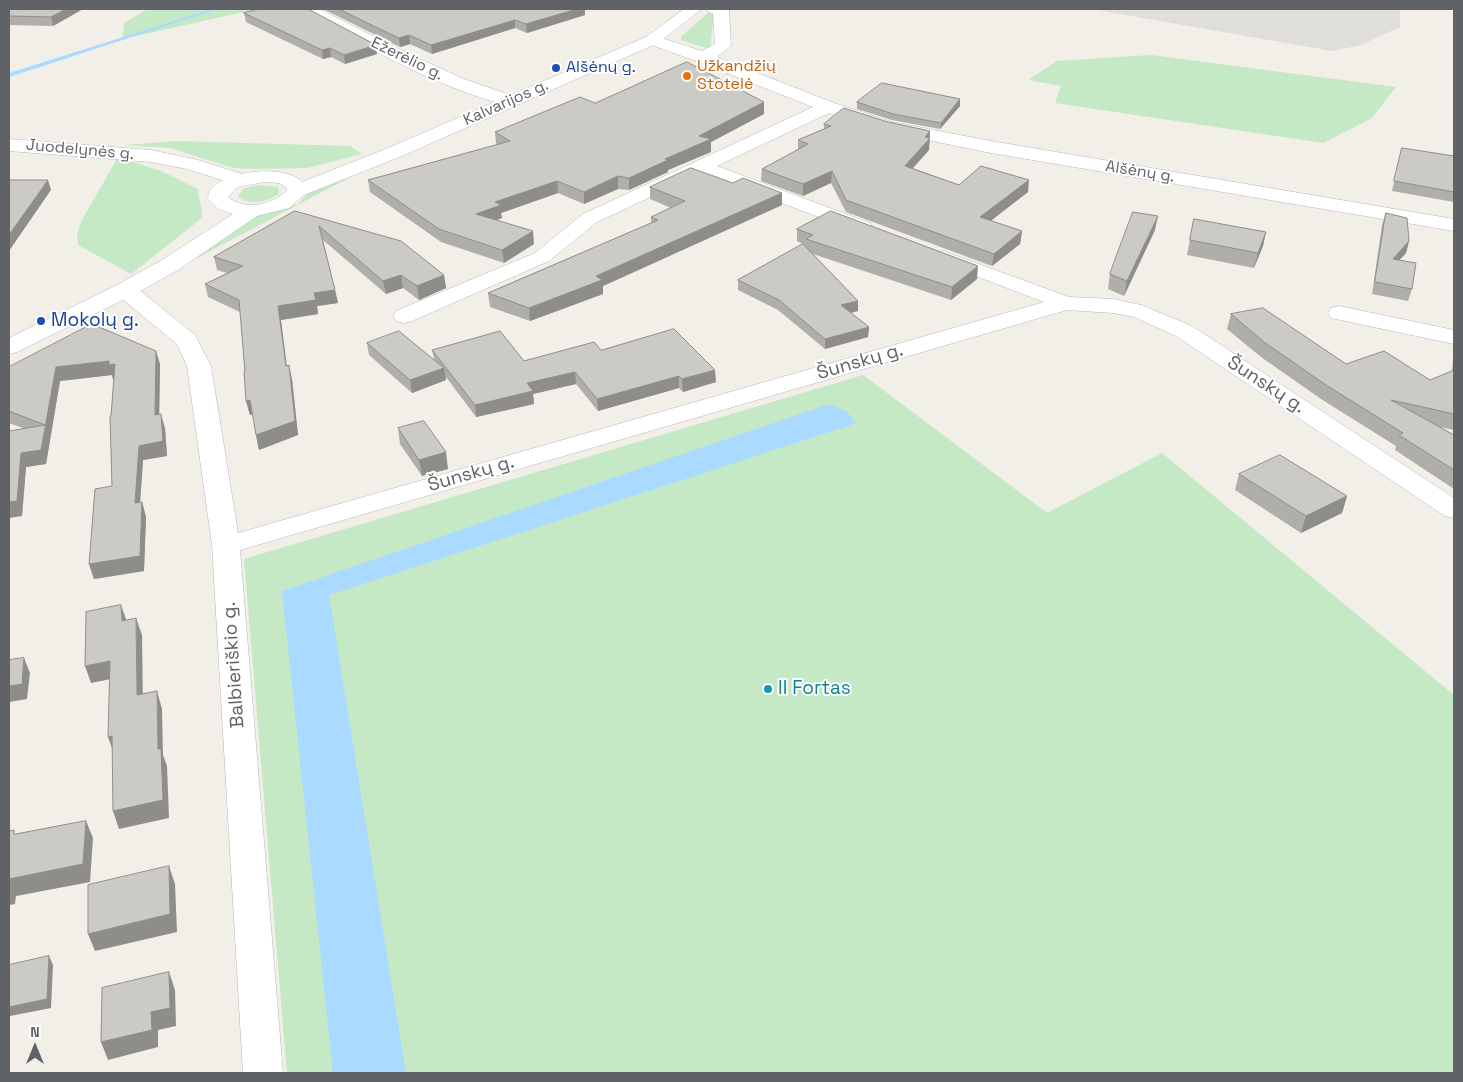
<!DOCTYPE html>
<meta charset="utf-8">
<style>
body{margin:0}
#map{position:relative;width:1463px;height:1082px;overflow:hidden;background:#f1efe8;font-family:"Space Grotesk",sans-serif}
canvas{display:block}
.frame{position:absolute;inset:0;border:10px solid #5f6368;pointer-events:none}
.north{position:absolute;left:10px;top:1022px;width:50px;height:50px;-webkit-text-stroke:4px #fff;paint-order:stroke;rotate:0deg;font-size:14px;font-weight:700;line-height:20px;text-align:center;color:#5f6368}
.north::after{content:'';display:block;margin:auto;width:18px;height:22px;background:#5f6368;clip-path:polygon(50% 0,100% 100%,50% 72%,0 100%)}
</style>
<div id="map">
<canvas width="1463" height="1082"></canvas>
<div class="frame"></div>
<div class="north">N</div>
</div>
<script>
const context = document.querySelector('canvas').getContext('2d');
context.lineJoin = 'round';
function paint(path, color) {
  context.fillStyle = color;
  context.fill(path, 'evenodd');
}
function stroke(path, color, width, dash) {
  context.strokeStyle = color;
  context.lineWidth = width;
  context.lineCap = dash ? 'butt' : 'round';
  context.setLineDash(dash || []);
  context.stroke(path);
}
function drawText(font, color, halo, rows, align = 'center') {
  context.font = font + ' "Space Grotesk",sans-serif';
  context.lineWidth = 4;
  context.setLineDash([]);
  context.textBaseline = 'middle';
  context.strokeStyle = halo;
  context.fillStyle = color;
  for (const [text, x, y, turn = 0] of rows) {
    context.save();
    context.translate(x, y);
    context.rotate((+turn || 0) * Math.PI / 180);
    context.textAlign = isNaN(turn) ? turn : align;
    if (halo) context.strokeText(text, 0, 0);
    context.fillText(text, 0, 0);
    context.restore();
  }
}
paint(new Path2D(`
 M1091,9H1400V27L1361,45L1332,51Z`), '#e0deda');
paint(new Path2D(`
 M148,9H257L122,39L124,23Z
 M710,11L714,14L710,48H706L681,40V37Z
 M1151,55L1396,87L1372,118L1323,143L1055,103L1061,86L1028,80L1057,61Z
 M176,141L350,146L362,154L307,168L252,169L233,168L170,148L125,145Z
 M118,157L161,171L198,189C198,200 203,207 202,218L131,274L78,245L77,234L82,220Z
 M360,172L178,268L207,251L233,229L249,218L298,204L313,188Z
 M257,185L277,187L279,190V193C269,202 248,206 238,196L243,189Z
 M863,375L1047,513L1162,453L1454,695V1073H287L244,559Z`), '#c5e8c5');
paint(new Path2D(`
 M829,404L846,411L857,423L329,595L406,1073H333L282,591Z`), '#aadaff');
paint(new Path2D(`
 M212,9H218L9,77V73Z`), '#aadaff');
const street = new Path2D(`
 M300,9H319L413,56L464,79L516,97L519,101L516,105L510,106C440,89 366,47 303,12Z
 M706,9L729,10L731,46L717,57L834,103L892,122L991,141L1454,219V231L991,153L888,132L829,113L717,166L870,223L873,227L870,231L863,233L856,231L702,173L597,222L549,261L412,321L404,323L396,321L393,316L396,311L535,253L583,214L813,107L696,61L646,43L644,40L646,37L652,35L702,51L715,44L713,14L709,12Z
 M9,139L151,150L198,160L248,176L251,180L248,184L241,186L187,169L151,162L9,151Z
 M943,251L1069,297L1113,299L1141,305L1192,326L1454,498V518L1445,516L1176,336L1134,317L1113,313L1067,310L240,550L283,1073H243L212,545L187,366L177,344L117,295L114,290L117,285L125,283L133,285L195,335L211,366L238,533L1044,302L936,261L932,257L936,253Z
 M1339,306L1454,330V344L1331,318L1328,313L1331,308Z`);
const secondary = new Path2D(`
 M684,9H702L658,43L402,156L304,195L289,208L257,216L178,270L133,295L17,352L9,354V338L117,285L162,260L233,214L218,209L208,199C208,171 286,162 302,182L388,148L646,37ZM265,182L279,183L286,187L287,190C274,205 244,211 228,197L237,187Z`);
stroke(street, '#b5b8bc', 1);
stroke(secondary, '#b6babf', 1);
paint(street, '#fff');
paint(secondary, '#fff');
paint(new Path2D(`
 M9,9H83L53,26L9,25Z
 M252,9H308L377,54L345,64L331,57L323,59L246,22L244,13L253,11Z
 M323,9H585V15L527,33L515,28L432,54L410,44L400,47Z
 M960,99V106L940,129L892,120L857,109V102Z
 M764,102V114L711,142V152L668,170V172L629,190L618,189L584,204L558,193L501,213L502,218L496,220L534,244L504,263L441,242L370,192L368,180L497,145L496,144L495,132L595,103Z
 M888,122L930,131L929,150L913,168L959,185L1028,192L990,221L1022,231L1020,244L992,266L846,212L831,183L803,196L761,181L762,169L798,150V140L824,129V124Z
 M1402,148L1454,156V202L1392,191Z
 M733,183L782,193V205L603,286V294L530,321L490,307L488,293L651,223V217L671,208L650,199V187Z
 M295,211L444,275L446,288L419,300L403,288L386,294L323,240L335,290L338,303L317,306L318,314L281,320L287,366L292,379L298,435L259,450L256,435L253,414L250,415L246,401L245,372L240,312L208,297L205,284L227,273L217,270L214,257Z
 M1386,213L1409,241L1406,253L1399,260L1412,289L1408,301L1372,294L1382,225Z
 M1194,219L1266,232L1263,246L1254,268L1187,255Z
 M797,229L977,279L951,300L813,254L858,301V311L851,313L869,327L868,337L825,349L778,310L738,290V280L803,244L797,241Z
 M1155,230L1124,296L1108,289L1110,274Z
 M1231,314L1346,364L1430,380L1452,371L1454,349V430L1440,427L1454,435V489L1395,450L1396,446L1321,399L1261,357L1227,329Z
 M367,343L434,359L432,350L524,361L601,350L716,382L683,392L679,388L598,411L576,384L533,394L534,404L476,417L446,377V380L412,393L369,355Z
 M160,364L159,414L165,428L167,456L143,460L140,502H142L146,517L144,571L94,579L89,564L112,486L111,416L114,379H113L112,375L60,381L46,464L26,467L22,516L23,428L9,423V367Z
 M398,428L448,469L422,476L400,444Z
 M1239,474L1347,496L1342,513L1301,533L1235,490Z`), '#afaea9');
paint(new Path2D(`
 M66,9H83L53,26L51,17Z
 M577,9H585V15L527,33L526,24Z
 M515,20V28L432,54L431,45Z
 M409,35L410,44L400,47L399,38Z
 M376,45L377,54L345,64L344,55Z
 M330,48L331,57L323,59L322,50Z
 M960,99V106L940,129L941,123Z
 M764,102V114L711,142V152L668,170V172L629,190V178L665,159L699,136Z
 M930,131L929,150L904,178L905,166L925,137Z
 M832,171L831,183L803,196V184Z
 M618,176V189L584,204V192Z
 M48,180L51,190L9,251V235Z
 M1029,180L1028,192L979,230L980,217Z
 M557,181L558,193L501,213L502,218L477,227L476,214L495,202Z
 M782,193V205L603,286V294L530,321L529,308L596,276Z
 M1158,216L1155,230L1124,296L1127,281Z
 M533,231L534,244L504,263L502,250Z
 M1022,231L1020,244L992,266L994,254Z
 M1266,232L1263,246L1254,268L1258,253Z
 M1409,241L1406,253L1389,271L1393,259Z
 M978,266L977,279L951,300L952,287Z
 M401,275L403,288L386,294L383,281Z
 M444,275L446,288L419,300L417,286Z
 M335,290L338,303L317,306L318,314L281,320L288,380L286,366L278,306L314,293Z
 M858,301V311L841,315V305Z
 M869,327L868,337L825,349V339Z
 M156,351L160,364L159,429L155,415Z
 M109,361L115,364L119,378L113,379L112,375L60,381L46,464L26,467L22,516L9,518V502L21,453L41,450L56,367Z
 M289,365L292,379L298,435L259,450L256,435Z
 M444,368L446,380L412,393L410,380Z
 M715,370L716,382L683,392L682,379Z
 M575,372L576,384L533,394L534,404L476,417L475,405L527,383Z
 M679,376V388L598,411L597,399Z
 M250,400L254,414L250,415L246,401Z
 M161,414L165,428L167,456L143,460L139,518L135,503L139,446Z
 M446,452L448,469L422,476L419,460Z
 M1347,496L1342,513L1301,533L1306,516Z
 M142,502L146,517L144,571L94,579L89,564Z
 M121,605L127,622L122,621Z
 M136,618L142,635L143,712L137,695Z
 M24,658L30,673L27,699L9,702V686Z
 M110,661L116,678L91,683L85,666Z
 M157,691L162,709L163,755L167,766L169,818L119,829L113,811L158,749Z
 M112,736L114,754L108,737Z
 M86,821L93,838L90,882L16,896L15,904L9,905V879Z
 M169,866L175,884L177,932L95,951L88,934Z
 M49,956L53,965L51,1008L10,1016L9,1014V1007Z
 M169,972L175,990L176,1026L158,1030V1047L108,1060L101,1042L151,1012Z`), '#8f8d8a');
const building = new Path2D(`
 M9,9H66L51,17L9,16Z
 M259,9H308L376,45L344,55L330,48L322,50L244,13Z
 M339,9H577L526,24L515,20L431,45L409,35L399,38Z
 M687,62L764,102L699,136L711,139L665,159L668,160L629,178L618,176L584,192L557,181L495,202L501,205L476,214L533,231L502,250L439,229L368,180L510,141L495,132L580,97L595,103Z
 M882,83L960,99L941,123L893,114L857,102Z
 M844,108L888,122L930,131L925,137L930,138L905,166L959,185L981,166L1029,180L980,217L1022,231L994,254L846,200L832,171L803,184L762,169L808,144L798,140L831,126L824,124Z
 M1402,148L1454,156V192L1394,181Z
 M691,168L733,183L743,178L782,193L596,276L602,280L529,308L488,293L658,220L651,217L685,201L650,187Z
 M9,180H48L9,235Z
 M295,211L401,241L444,275L417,286L401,275L383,281L319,226L335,290L314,293L316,300L278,306L286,366L289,365L295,421L256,435L250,400L246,401L244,372H245L239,300L205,284L243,266L214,257Z
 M831,211L978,266L952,287L806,239L813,235L797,229Z
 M1133,212L1158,216L1127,281L1110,274Z
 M1386,213L1407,218L1409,241L1393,259L1416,263L1412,289L1375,282Z
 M1194,219L1266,232L1258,253L1190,240Z
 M803,244L858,301L841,305L869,327L825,339L779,300L738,280Z
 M1263,308L1346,364L1384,351L1430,380L1454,370V414L1391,400L1454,435V470L1399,435L1403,433L1326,385L1264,342L1231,314Z
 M92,324L156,351L155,415L161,414L163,441L139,446L135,503L142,502L140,556L89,564L95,489L112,486L110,416H111L115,364L109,365V361L56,367L41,450L21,453L17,501L9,502V431L45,425L9,411V367Z
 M674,329L715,370L682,379L679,376L597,399L575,372L527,383L533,391L475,405L432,350L500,331L524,361L594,342L601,350Z
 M399,331L444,368L410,380L367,343Z
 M424,421L446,452L419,460L398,428Z
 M1280,455L1347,496L1306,516L1239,474Z
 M121,605L122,621L136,618L137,695L157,691L158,749H161L163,800L113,811L112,736L108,737L110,661L85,666L86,612Z
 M24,658L22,684L9,686V660Z
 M86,821L83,864L9,879V831L14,830V834Z
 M169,866L170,914L88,934V885Z
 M49,956L47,999L9,1007V965Z
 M169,972L170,1008L151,1012L152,1030L101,1042L102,988Z`);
paint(building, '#cccac5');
stroke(building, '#8f8d8a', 1);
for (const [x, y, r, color] of [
 [556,68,5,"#1a4fb4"],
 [687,76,5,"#e8710a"],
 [41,321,5,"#1a4fb4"],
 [768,689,5,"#0f9aa8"]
]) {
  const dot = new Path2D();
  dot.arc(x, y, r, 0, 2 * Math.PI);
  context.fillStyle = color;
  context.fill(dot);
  stroke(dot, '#fff', 2);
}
drawText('16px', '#5f6368', '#fff', [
 ["Ežerėlio g.",407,59,26],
 ["Kalvarijos g.",506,103,-24],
 ["Juodelynės g.",80,150,5],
 ["Alšėnų g.",1140,172,9]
]);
drawText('16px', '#c56008', '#fff', [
 ["Užkandžių",697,67],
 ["Stotelė",697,85]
], 'left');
drawText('16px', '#164399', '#fff', [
 ["Alšėnų g.",566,68]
], 'left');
drawText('19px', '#164399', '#fff', [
 ["Mokolų g.",51,321]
], 'left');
drawText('19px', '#5f6368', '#fff', [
 ["Šunskų g.",860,362,-16],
 ["Šunskų g.",1266,385,33],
 ["Šunskų g.",471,474,-16],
 ["Balbieriškio g.",234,665,-94]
]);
drawText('19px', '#0d838f', '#fff', [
 ["II Fortas",778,689]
], 'left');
</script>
